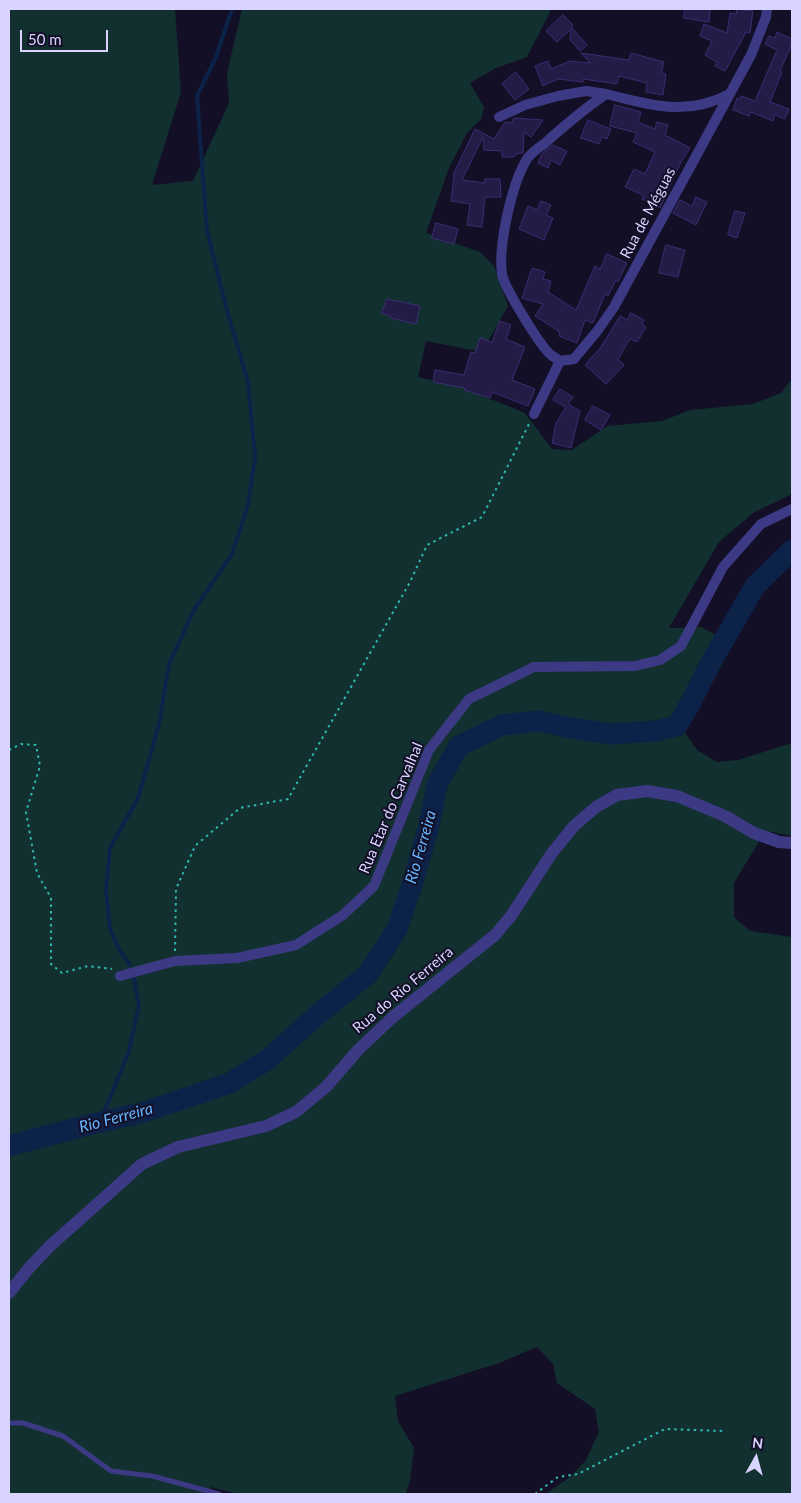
<!DOCTYPE html>
<meta charset="utf-8">
<style>
body{margin:0}
#map{position:relative;width:801px;height:1503px;overflow:hidden;background:#130f26;font-family:Lato,sans-serif}
canvas{display:block}
.frame{position:absolute;inset:0;border:10px solid #d9d4ff;pointer-events:none}
.north{position:absolute;left:731px;top:1433px;width:50px;height:50px;-webkit-text-stroke:4px #130f26;paint-order:stroke;rotate:7deg;font-size:14px;font-weight:700;line-height:20px;text-align:center;color:#d9d4ff}
.north::after{content:'';display:block;margin:auto;width:18px;height:22px;background:#d9d4ff;clip-path:polygon(50% 0,100% 100%,50% 72%,0 100%)}
.scale{position:absolute;left:20px;top:30px;width:88px;height:22px;box-sizing:border-box;border:2px solid #d9d4ff;border-top:0;padding-left:6px;font-size:15px;line-height:18px;white-space:nowrap;color:#d9d4ff;-webkit-text-stroke:4px #130f26;paint-order:stroke}
</style>
<div id="map">
<canvas width="801" height="1503"></canvas>
<div class="frame"></div>
<div class="north">N</div>
<div class="scale">50 m</div>
</div>
<script>
const context = document.querySelector('canvas').getContext('2d');
context.lineJoin = 'round';
function paint(path, color) {
  context.fillStyle = color;
  context.fill(path, 'evenodd');
}
function stroke(path, color, width, dash) {
  context.strokeStyle = color;
  context.lineWidth = width;
  context.lineCap = dash ? 'butt' : 'round';
  context.setLineDash(dash || []);
  context.stroke(path);
}
function drawText(font, color, halo, rows, align = 'center') {
  context.font = font + ' Lato,sans-serif';
  context.lineWidth = 4;
  context.setLineDash([]);
  context.textBaseline = 'middle';
  context.strokeStyle = halo;
  context.fillStyle = color;
  for (const [text, x, y, turn = 0] of rows) {
    context.save();
    context.translate(x, y);
    context.rotate((+turn || 0) * Math.PI / 180);
    context.textAlign = isNaN(turn) ? turn : align;
    if (halo) context.strokeText(text, 0, 0);
    context.fillText(text, 0, 0);
    context.restore();
  }
}
paint(new Path2D(`
 M9,9H175L181,92L152,185L193,181L229,103L227,73L242,9H549L551,10L527,57L496,68L470,83L484,107L481,119L467,133L449,168L426,233L480,252L494,266L508,306L482,352L426,341L418,377L461,387L525,413L552,449L572,450L607,426L662,421L690,410L753,404L781,393L792,379V494L753,513L719,542L669,628L701,627L733,644L685,733L697,750L717,762L738,760L792,743V836L772,832L761,838L734,883V917L750,931L792,937V1494H545L569,1478L586,1460L599,1432L595,1409L557,1383L553,1364L537,1347L499,1363L395,1396L398,1421L414,1448L410,1480L406,1494H238L211,1487L209,1494H9Z`), '#12302f');
stroke(new Path2D(`
 M130,965L119,950L110,928L106,891L110,848L138,798L159,724L169,664L195,608L232,554L248,505L255,457L248,382L226,307L207,231L197,96L216,57L232,9
 M100,1122L128,1054L139,1006L134,978`), '#0c2248', 4);
stroke(new Path2D(`
 M9,1146L80,1127L144,1112L230,1083L267,1060L316,1016L368,974L397,929L412,885L428,829L438,782L459,746L502,725L538,721L576,729L612,734L656,731L677,726L691,702L710,664L755,586L792,550`), '#0c2248', 21);
const building = new Path2D(`
 M685,9H710L709,22L684,18Z
 M737,9L753,11L750,33L746,32L725,71L715,66L717,62L705,55L712,41L700,36L704,24L727,33L730,13L736,14Z
 M563,15L572,24V28L587,45L580,51L570,40L571,29L557,42L546,31Z
 M777,32L792,39V44L780,71L782,72L770,102L789,109L785,119L775,115L773,121L751,112L749,116L733,110L737,98L740,99L741,96L755,101L777,50L765,44L769,36L775,38Z
 M581,53L629,60L631,53L664,62L661,73L666,74L663,95L646,92L647,83L619,76L617,84L583,79V82L558,79L543,86L535,66L548,61L551,69L570,61L590,63Z
 M516,72L529,89L515,100L502,84Z
 M615,105L641,112L638,122L655,129L657,122L668,125L665,135L690,148L681,162L660,208L642,199L643,195L625,187L634,169L645,174L655,152L633,142L637,133L610,126Z
 M514,118L543,120L531,137L524,132L523,153L516,154L514,157H502V151L484,150L483,137L462,180L485,183L484,179H500L501,197H485L482,227L467,225L470,204L451,201L454,176L453,175L475,129L494,139L505,122L511,123Z
 M588,120L611,129L607,139L602,137L599,144L581,138Z
 M553,145L567,151L560,165L551,160L548,168L538,163L542,154Z
 M696,197L707,202L696,225L673,213L680,200L692,206Z
 M541,201L551,205L546,215L553,218L544,240L519,229L528,206L537,210Z
 M735,211L745,213L737,238L728,235Z
 M436,223L458,229L454,244L432,238Z
 M666,245L685,250L678,277L659,273Z
 M607,254L627,263L618,282L616,280L608,296L605,294L593,323L585,320L577,343L559,336L560,332L535,316L543,304L522,298L532,268L545,272L543,279L551,281L548,292L576,310L595,266L600,269Z
 M387,299L420,306L416,324L391,318V316L382,313Z
 M631,313L644,320L642,324L646,327L637,342L630,339L618,359L624,365L606,384L585,365L601,347L620,316L627,320Z
 M500,321L511,325L506,339L525,347L512,380L535,389L528,406L492,392L490,398L464,390L465,388L433,382L435,370L464,375L471,352L475,353L480,338L492,342Z
 M560,389L573,397L568,404L580,411L571,448L552,443L556,423L566,407L553,400Z
 M593,406L610,415L601,430L585,420Z`);
paint(building, '#241b47');
stroke(building, '#3b2d73', 1);
stroke(new Path2D(`
 M9,750L21,744L36,745L40,766L26,812L37,873L51,898V964L62,973L88,966L112,969
 M175,951L176,889L195,846L240,808L288,799L410,582L427,545L482,517L529,424
 M535,1494L558,1477L578,1474L665,1429L724,1431`), '#2fb8b0', 2, [2.5, 4]);
stroke(new Path2D(`
 M9,1423H23L63,1436L111,1471L152,1476L219,1494`), '#3d3a85', 5);
stroke(new Path2D(`
 M499,117L525,105L558,96L586,91L606,94
 M560,361C557,359 554,357 551,355C540,346 504,287 502,274C498,245 512,183 527,159C531,153 538,148 544,144C564,126 584,109 606,94C652,105 685,117 730,94
 M560,361L574,359L598,330L614,307L751,55L766,17L767,9
 M534,414L560,361
 M120,976L175,961L237,958L296,945L343,915L374,886L429,750L469,699L534,667L635,666L660,660L681,646L723,567L761,524L792,509`), '#3d3a85', 10);
stroke(new Path2D(`
 M9,1293L29,1268L50,1246L142,1164L178,1147L266,1126L296,1112L326,1087L358,1050L393,1017L495,935L511,916L552,853L574,826L596,807L617,795L647,791L677,796L725,816L754,833L779,842L792,843`), '#3d3a85', 12);
drawText('15px', '#d9d4ff', '#130f26', [
 ["Rua de Méguas",648,213,-62],
 ["Rua Etar do Carvalhal",391,808,-67],
 ["Rua do Rio Ferreira",403,990,-40]
]);
drawText('italic 16px', '#62b6ff', '#130f26', [
 ["Rio Ferreira",421,847,-74],
 ["Rio Ferreira",116,1118,-15]
]);
</script>
